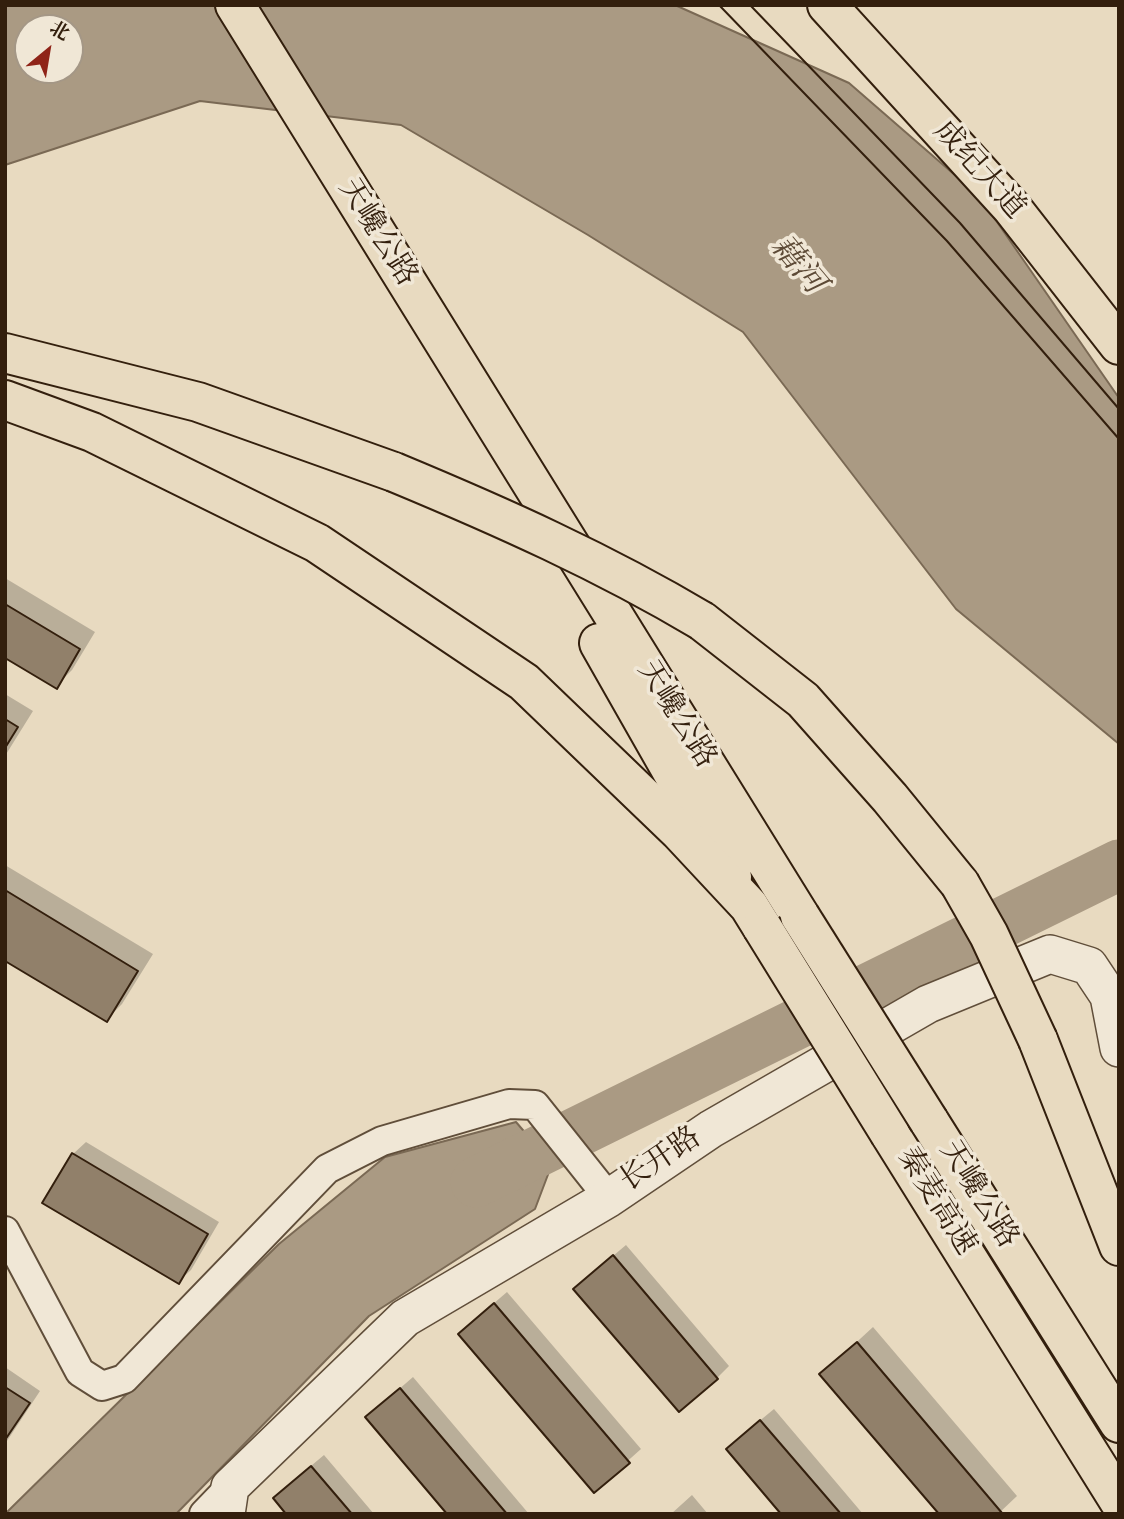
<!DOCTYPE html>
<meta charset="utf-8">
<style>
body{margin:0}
#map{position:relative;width:1124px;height:1519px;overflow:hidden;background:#e8dac0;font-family:"Sorts Mill Goudy","Noto Serif SC",serif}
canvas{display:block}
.frame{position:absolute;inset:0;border:7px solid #331f0d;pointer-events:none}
.north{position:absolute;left:14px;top:14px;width:70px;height:70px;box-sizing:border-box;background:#f0e7d6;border:2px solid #a49786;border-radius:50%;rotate:30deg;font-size:19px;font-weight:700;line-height:28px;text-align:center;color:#331f0d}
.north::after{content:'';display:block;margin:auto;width:24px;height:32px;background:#8f2418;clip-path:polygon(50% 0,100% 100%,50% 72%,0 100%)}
</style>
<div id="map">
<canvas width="1124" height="1519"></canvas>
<div class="frame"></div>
<div class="north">北</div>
</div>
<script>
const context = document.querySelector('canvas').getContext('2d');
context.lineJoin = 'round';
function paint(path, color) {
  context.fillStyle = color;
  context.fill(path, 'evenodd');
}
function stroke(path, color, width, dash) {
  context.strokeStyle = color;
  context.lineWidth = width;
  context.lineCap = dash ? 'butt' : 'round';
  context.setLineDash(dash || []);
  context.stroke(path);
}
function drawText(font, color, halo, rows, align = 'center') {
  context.font = font + ' "Sorts Mill Goudy","Noto Serif SC",serif';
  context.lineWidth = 7;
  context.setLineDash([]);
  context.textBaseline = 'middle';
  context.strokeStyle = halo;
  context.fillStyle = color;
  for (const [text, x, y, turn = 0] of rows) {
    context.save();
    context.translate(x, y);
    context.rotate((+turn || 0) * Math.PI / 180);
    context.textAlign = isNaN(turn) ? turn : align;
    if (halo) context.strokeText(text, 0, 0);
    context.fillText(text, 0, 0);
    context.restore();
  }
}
const water = new Path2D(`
 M5,5H675L849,83L979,196L1119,398V744L956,609L743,332L588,235L401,125L200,101L5,165ZM28,28H70V70H28Z
 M516,1122L552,1164L535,1209L369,1316L176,1514H5L279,1244L385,1157Z`);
paint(water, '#aa9a83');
stroke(water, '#7a6954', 2);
paint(new Path2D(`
 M5,578L95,632L72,670L56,686L5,656Z
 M5,694L33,711L5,756Z
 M5,865L153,954L122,1004L106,1020L5,959Z
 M86,1142L219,1222L191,1270L178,1282L45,1202L73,1154Z
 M626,1245L729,1366L717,1378L588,1277Z
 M507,1292L641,1449L594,1491L472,1322Z
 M873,1327L1017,1496L998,1514L822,1374Z
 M5,1367L40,1391L5,1444Z
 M413,1377L529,1514H450L367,1417Z
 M774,1409L863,1514H784L740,1437Z
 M324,1455L374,1514H288L287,1486Z
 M692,1495L708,1514H671Z`), '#0003');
stroke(new Path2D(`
 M476,1182L1119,865`), '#aa9a83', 51);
const building = new Path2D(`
 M5,604L80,649L57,689L5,658Z
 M5,719L18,727L5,748Z
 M5,890L138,971L107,1022L5,961Z
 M72,1153L208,1234L179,1284L42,1203Z
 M613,1255L718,1379L679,1412L573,1289Z
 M494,1303L630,1463L594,1493L458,1334Z
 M857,1342L1002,1513L1001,1514H939L819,1374Z
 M5,1387L30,1403L5,1440Z
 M400,1388L507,1514H447L365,1417Z
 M760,1420L841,1514H781L726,1449Z
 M311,1466L352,1514H286L273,1498Z`);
paint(building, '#91806a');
stroke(building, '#331f0d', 2);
const minor = new Path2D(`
 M5,1231L80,1372L102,1386L124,1379L327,1169L382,1141L509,1104L535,1105L609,1198
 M204,1514L230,1487`);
const tertiary = new Path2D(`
 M226,1514L230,1487L405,1318L609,1198L711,1129L928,1004L1050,954L1089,966L1109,996L1119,1048`);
const primary = new Path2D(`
 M827,5L1012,208L1119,345`);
const trunk = new Path2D(`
 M235,5L800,916
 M599,643L732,877
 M929,1121L1119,1423`);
const motorway = new Path2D(`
 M5,353L198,402L394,472
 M5,400L92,432L317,543L524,682L679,831L749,906L762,927
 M702,621L803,700L890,798L960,884
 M1038,1040L1119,1246
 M890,1134L1119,1501`);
stroke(minor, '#604e3a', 32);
stroke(tertiary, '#604e3a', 40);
stroke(primary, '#331f0d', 42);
stroke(trunk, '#331f0d', 42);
stroke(motorway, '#331f0d', 42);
stroke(minor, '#f0e7d6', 28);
stroke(tertiary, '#f0e7d6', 37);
stroke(primary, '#e8dac0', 38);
stroke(trunk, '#e8dac0', 38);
stroke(motorway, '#e8dac0', 38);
stroke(new Path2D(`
 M719,5L947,241L1119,439
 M750,5L960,223L1119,409`), '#331f0d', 2);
const trunkBridge = new Path2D(`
 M800,916L929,1121`);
const motorwayBridge = new Path2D(`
 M394,472C500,516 603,562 702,621
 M960,884L989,935L1038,1040
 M762,927L890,1134`);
stroke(trunkBridge, '#331f0d', 42, []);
stroke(motorwayBridge, '#331f0d', 42, []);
stroke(trunkBridge, '#e8dac0', 38);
stroke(motorwayBridge, '#e8dac0', 38);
drawText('30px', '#331f0d', '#f0e7d6', [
 ["成纪大道",977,172,48],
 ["天巉公路",375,234,58],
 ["天巉公路",674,716,58],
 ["长开路",662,1162,-34],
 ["天巉公路",976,1196,58],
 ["秦麦高速",934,1203,58]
]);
drawText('italic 32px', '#5d4a36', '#f0e7d6', [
 ["藉河",795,267,50]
]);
</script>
